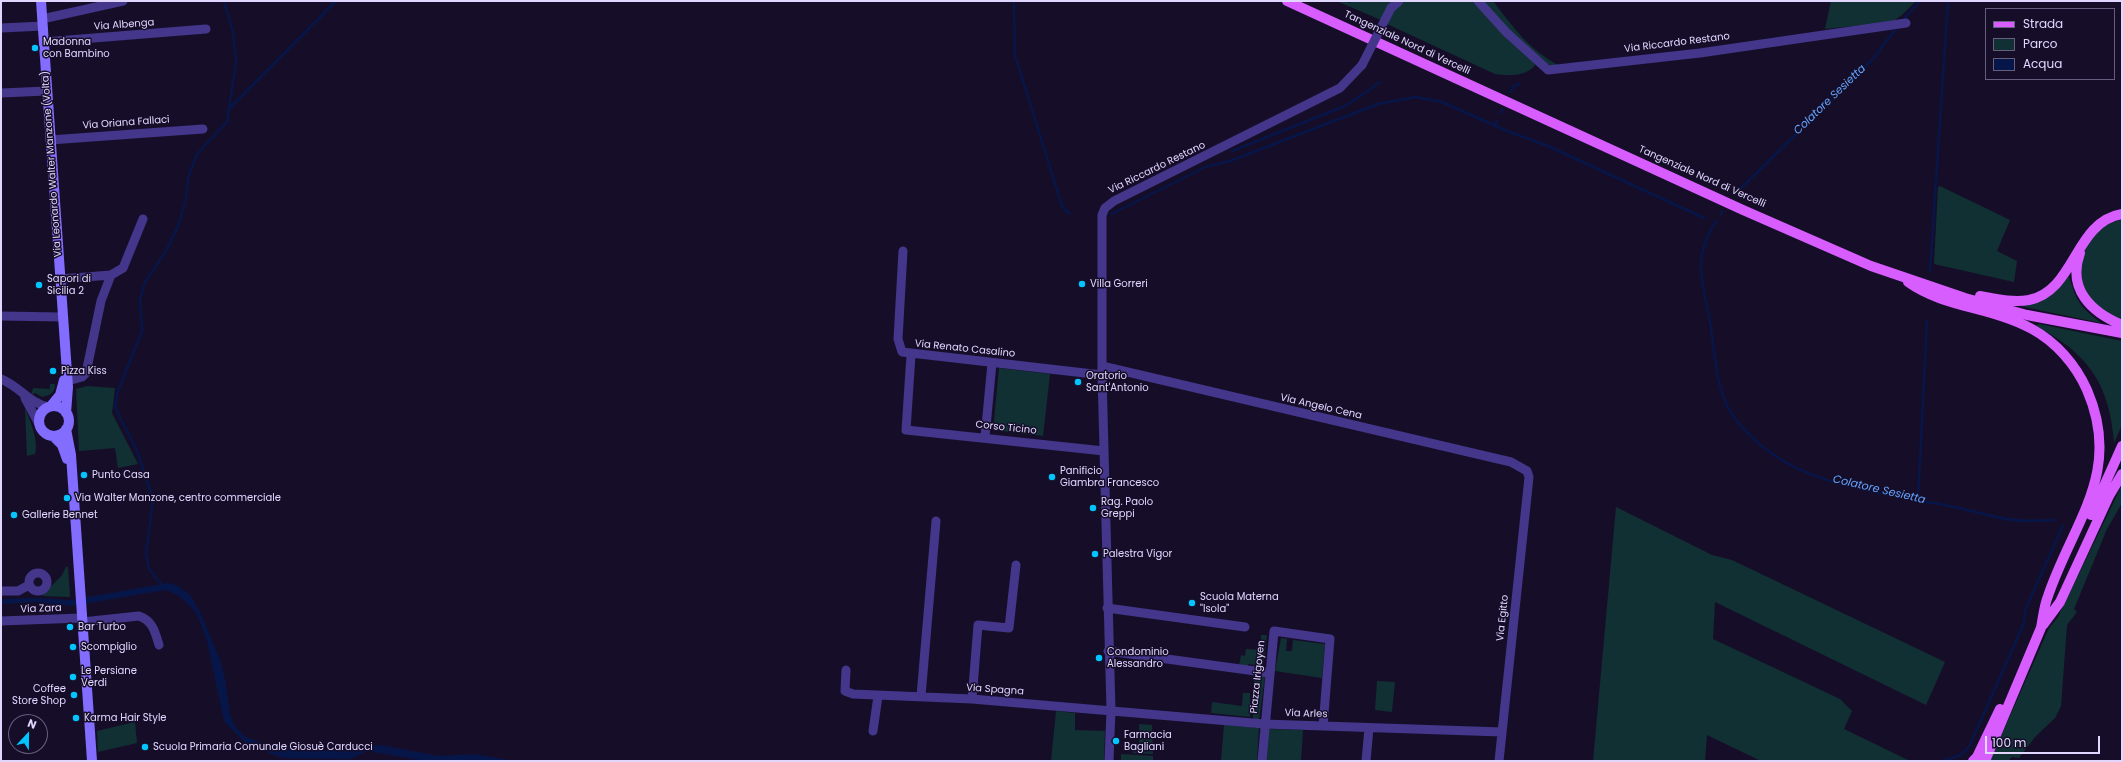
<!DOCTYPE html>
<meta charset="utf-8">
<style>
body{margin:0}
#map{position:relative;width:2123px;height:762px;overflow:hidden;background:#160e29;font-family:Poppins,sans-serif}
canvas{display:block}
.frame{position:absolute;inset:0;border:2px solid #e0d6ff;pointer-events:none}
.legend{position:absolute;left:1985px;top:8px;width:130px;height:72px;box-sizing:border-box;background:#160e29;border:1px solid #675e7f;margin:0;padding:5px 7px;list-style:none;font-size:12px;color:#e0d6ff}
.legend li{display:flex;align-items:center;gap:8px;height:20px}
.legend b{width:20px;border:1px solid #675e7f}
.north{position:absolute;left:8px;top:714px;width:40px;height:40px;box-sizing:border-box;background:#160e29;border:1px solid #675e7f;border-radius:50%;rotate:22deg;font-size:11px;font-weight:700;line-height:16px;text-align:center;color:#e0d6ff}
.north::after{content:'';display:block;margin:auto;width:14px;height:18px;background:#02c5ff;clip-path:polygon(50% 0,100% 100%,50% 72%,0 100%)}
.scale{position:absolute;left:1985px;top:736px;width:115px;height:18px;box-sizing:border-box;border:2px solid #e0d6ff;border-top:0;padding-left:5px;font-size:12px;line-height:14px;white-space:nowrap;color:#e0d6ff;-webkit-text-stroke:3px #160e29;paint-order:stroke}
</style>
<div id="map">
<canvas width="2123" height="762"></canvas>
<div class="frame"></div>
<ul class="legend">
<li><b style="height:5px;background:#d75dff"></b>Strada</li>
<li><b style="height:11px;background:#113033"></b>Parco</li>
<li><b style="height:11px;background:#071649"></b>Acqua</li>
</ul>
<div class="north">N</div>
<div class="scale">100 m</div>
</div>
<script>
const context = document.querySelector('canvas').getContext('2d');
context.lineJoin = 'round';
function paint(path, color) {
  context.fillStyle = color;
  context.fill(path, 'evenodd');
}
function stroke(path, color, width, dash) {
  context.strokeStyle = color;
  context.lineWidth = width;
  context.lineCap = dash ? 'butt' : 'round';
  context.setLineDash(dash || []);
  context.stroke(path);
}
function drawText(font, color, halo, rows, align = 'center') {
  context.font = font + ' Poppins,sans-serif';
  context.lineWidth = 3;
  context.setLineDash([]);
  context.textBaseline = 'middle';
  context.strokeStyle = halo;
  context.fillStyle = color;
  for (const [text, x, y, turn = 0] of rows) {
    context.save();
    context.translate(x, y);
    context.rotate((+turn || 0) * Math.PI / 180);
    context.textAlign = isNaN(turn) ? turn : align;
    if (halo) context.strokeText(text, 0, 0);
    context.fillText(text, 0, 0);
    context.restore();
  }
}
paint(new Path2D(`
 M1349,1H1395L1381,20L1339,2Z
 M1403,1H1472L1534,62L1535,65C1526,77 1508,76 1495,74L1387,24L1393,12Z
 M1483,1H1493C1514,28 1529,50 1560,66C1537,70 1498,17 1483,1Z
 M1831,1H1916L1902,15L1892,22L1825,29Z
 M1940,186L2010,220L1997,251L2017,261L2014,282L1934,264L1938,187Z
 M2122,220V320C2111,315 2098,310 2091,300C2069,271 2086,225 2122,220Z
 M2069,276C2076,301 2080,307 2101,323L2020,306C2039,300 2055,291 2069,276Z
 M2039,324L2122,341V425L2114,443C2110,385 2088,352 2035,326Z
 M999,368L1050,374L1043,436L993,430Z
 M50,384H55C55,393 50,395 42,397L35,393L31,395L33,388L50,389Z
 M87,386L115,388L112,413L138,464L118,468L115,448L79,451L76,389Z
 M25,408C30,420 39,441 35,454L27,456Z
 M2122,485V503L2107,529L2074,609L2077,612L2067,625L2061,706L2055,718L2035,737L2019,758L2012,757L2008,761H1990L2049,628L2058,617Z
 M1616,507L1712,555L1732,560L1945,662L1926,705L1715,602L1713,639L1840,699L1852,711L1844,729L1910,761H1761L1707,735L1705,761H1593Z
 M66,567H68L70,597L42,596L62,575Z
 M1261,635H1267L1263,666L1248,664V667L1239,666L1241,655L1245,656L1246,649L1261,650Z
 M1281,638L1287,639L1286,651H1292L1293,640L1325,644L1322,678L1275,671Z
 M1254,675L1265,676L1259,720L1253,719Z
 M1377,681L1395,682L1392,712L1375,710Z
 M1243,693H1250V717L1211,713L1212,702L1242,706Z
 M1056,711L1075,713V730L1105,731L1104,761H1051Z
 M135,722L137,743L98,752L97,731Z
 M1139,724L1152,725L1153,754L1133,753V746H1139Z
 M1224,725L1259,728L1257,761H1221Z
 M1268,729L1303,730L1301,761H1266Z
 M1121,754L1153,756V761H1121Z`), '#113033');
paint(new Path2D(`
 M169,583L178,586L190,595L200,612L220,660L225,679L230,715L235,726L244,736L269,746L303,751L339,750L380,745L439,756L474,754L515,761H425L368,751L350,759L286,758L279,757L245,743L224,721L207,641L198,617L193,609L179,596L166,590L71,606L36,602L1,604V599L33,598L70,600Z`), '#071649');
stroke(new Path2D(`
 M1014,1L1015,55L1062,206L1070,214
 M1349,2L1350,1
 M1903,20L1920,1
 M1510,92L1514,86L1519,84
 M229,109L336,1
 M1501,113L1502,109
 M1495,126L1497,121
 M1232,151L1345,106L1371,89L1379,82
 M1735,194L1873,59L1897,27
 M1111,214L1205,167L1230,161L1378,104L1415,97L1442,102L1507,131L1548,146L1704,218
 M1721,214L1722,211
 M1716,221C1691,259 1703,282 1710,322C1715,351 1715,387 1731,413C1743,431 1763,449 1782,460C1827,488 1898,496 1950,506C1966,509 1981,514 1997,517C2016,522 2035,521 2054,520
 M1930,271L1948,1
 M1918,500L1927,320
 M163,586L149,569L146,553L153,499L136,448L120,418L115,406L118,391L142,331L140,300L145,282L166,251L178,226L186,199L188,178L197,154L227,122L236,62L233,32L224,1
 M1943,761L1961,755L1969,747L2024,623L2025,610L2063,526`), '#071649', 2.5);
stroke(new Path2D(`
 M1478,1L1506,32L1548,70L1700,53L1906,23
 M1391,8L1399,1
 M42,19L123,1
 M1,28L43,26
 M44,42L206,29
 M1,93L47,91
 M50,140L203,129
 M903,251L898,339L902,352L1102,375
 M60,279L111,275
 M1,316L62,317
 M911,355L906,430L1104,451
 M1102,366L1511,462L1527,471L1529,477L1499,761
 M1,379C19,386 29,403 48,407
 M64,382L82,377L86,373L101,301L111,275L123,268L143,219
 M25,398L39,424
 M985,437L992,363
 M29 582a9 9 0 1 1 18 0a9 9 0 1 1-18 0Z
 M1,591H18L29,585
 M1107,608L1245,627
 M1,621L81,618
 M82,622L139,616C153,621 155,632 159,645
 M1108,651L1270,673
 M846,670L845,691L853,694L972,699L1264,724L1502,732
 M921,696L936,521
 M972,699L978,625L1009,628L1016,565
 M873,731L878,696
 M1109,761L1111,710L1102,375V215L1105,208L1114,201L1340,88L1362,65
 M1262,761L1274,631L1330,639L1323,726
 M1366,761L1369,728`), '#44368a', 9);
stroke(new Path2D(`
 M41,1L68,387L66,413
 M51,406L60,395L64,380
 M39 421a15 15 0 1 1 30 0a15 15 0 1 1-30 0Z
 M66,429L71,455L92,761
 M53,436L62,445L67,459`), '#836dff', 10);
stroke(new Path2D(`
 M1287,1L1743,210L1871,266L1965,298L2027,315L2122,333
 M2080,253C2067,289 2091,312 2122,325
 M1908,282C1944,308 1993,307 2032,329C2056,342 2076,365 2087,390C2123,473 2073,522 2048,596C2044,606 2043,617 2041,628
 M1980,296C1996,299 2013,303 2029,300C2076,290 2074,222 2122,214
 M2091,515L2122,446
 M2043,625L2060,602L2109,496L2122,474
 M1973,761L1977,757L2000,709
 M1985,761L2043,623`), '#d75dff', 10);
stroke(new Path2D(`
 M1362,65L1391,8`), '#44368a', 9);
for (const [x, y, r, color] of [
 [35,48,4,"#02c5ff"],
 [1082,284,4,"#02c5ff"],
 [39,285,4,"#02c5ff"],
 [53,371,4,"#02c5ff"],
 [1078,382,4,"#02c5ff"],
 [84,475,4,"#02c5ff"],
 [1052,477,4,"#02c5ff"],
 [67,498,4,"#02c5ff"],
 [1093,508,4,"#02c5ff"],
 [14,515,4,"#02c5ff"],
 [1095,554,4,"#02c5ff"],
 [1192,603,4,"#02c5ff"],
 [70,627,4,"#02c5ff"],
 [73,647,4,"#02c5ff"],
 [1099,658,4,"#02c5ff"],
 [73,677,4,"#02c5ff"],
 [74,695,4,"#02c5ff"],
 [76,718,4,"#02c5ff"],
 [1116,741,4,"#02c5ff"],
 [145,747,4,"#02c5ff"]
]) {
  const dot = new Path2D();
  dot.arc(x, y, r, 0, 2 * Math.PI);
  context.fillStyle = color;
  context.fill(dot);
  stroke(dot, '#160e29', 1.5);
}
drawText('10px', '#e0d6ff', '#160e29', [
 ["Via Albenga",124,25,-4],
 ["Tangenziale Nord di Vercelli",1407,43,25],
 ["Via Riccardo Restano",1677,43,-7],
 ["Via Oriana Fallaci",126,123,-4],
 ["Via Leonardo Walter Manzone (Volta)",52,164,-94],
 ["Via Riccardo Restano",1157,168,-26],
 ["Tangenziale Nord di Vercelli",1702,177,24],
 ["Via Renato Casalino",965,349,6],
 ["Via Angelo Cena",1321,407,13],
 ["Corso Ticino",1006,428,6],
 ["Via Zara",41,609,-2],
 ["Via Egitto",1503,618,-84],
 ["Piazza Irigoyen",1258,677,-84],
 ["Via Spagna",995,690,4],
 ["Via Arles",1306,714,2]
]);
drawText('10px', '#e0d6ff', '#160e29', [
 ["Madonna",43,42],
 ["con Bambino",43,54],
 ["Sapori di",47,279],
 ["Sicilia 2",47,291],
 ["Villa Gorreri",1090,284],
 ["Pizza Kiss",61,371],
 ["Oratorio",1086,376],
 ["Sant'Antonio",1086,388],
 ["Panificio",1060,471],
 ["Giambra Francesco",1060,483],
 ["Punto Casa",92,475],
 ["Via Walter Manzone, centro commerciale",75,498],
 ["Rag. Paolo",1101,502],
 ["Greppi",1101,514],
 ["Gallerie Bennet",22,515],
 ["Palestra Vigor",1103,554],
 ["Scuola Materna",1200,597],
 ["\"Isola\"",1200,609],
 ["Bar Turbo",78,627],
 ["Scompiglio",81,647],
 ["Condominio",1107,652],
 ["Alessandro",1107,664],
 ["Le Persiane",81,671],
 ["Verdi",81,683],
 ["Coffee",66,689,"right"],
 ["Store Shop",66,701,"right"],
 ["Karma Hair Style",84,718],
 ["Farmacia",1124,735],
 ["Bagliani",1124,747],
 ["Scuola Primaria Comunale Giosuè Carducci",153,747]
], 'left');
drawText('italic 11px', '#64a3ff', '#160e29', [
 ["Colatore Sesietta",1830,100,-44],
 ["Colatore Sesietta",1879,490,13]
]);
</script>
